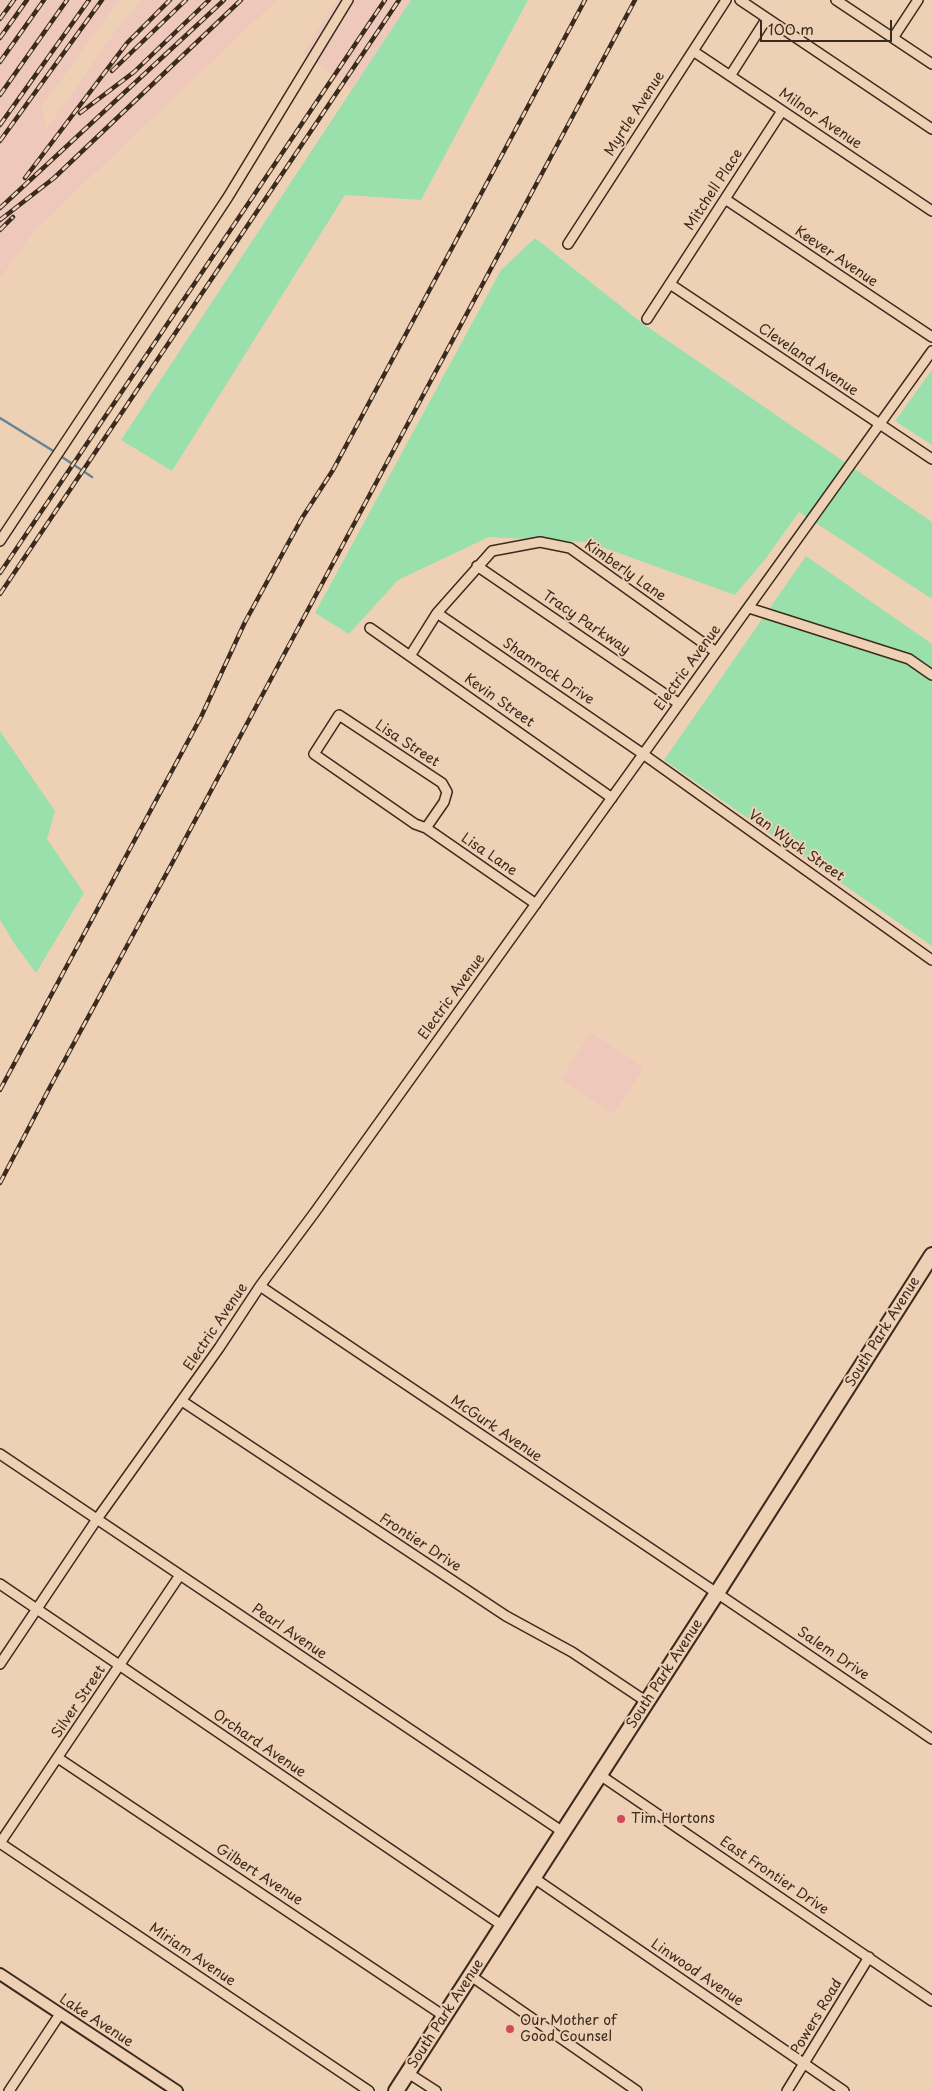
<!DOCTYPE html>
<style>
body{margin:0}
#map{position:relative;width:932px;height:2091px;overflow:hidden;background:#eed1b5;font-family:"Playpen Sans",sans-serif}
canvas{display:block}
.scale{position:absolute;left:760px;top:20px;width:132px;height:22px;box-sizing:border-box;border:2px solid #3b2a1e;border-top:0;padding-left:6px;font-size:15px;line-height:18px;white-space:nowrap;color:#3b2a1e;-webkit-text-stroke:4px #eed1b5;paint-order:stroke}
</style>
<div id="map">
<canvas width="932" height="2091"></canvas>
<div class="scale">100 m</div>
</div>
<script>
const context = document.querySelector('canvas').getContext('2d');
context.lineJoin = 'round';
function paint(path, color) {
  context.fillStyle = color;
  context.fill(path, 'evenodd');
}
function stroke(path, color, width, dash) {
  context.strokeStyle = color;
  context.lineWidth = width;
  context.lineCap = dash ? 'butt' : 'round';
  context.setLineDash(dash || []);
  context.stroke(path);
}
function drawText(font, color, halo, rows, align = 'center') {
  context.font = font + ' "Playpen Sans",sans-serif';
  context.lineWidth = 4;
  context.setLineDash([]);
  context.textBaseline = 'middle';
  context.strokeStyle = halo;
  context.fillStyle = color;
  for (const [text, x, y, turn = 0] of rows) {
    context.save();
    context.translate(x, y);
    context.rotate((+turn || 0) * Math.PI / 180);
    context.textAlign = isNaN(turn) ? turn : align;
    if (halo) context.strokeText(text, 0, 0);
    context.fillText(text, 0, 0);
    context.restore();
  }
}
paint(new Path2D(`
 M0,0H119L42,107L46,130L121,23L142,0H277L33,232L0,279Z
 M337,0H411L352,90L303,53Z
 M591,1032L644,1067L614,1114L561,1079Z`), '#eec9bb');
paint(new Path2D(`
 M411,0H528L421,200L345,195L172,471L121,440Z
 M535,238L642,323L932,522V599L799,512L766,558L735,595L588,542L489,537L398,580L349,634L315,613L501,270Z
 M932,370V445L895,421Z
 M806,556L932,644V946L664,760Z
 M0,731L55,811L47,839L84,893L36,973L16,946L0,920Z`), '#99e0ad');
stroke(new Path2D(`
 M0,418L55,452
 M59,455L92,477`), '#678695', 2.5);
const minor = new Path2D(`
 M740,0L932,129
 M836,0L932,64
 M893,38L918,0
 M693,51L932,211
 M730,76L767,18
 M725,199L932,337
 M568,244L726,0
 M670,284L932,459
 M647,319L782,111
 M0,541L228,197L348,0
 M477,566L678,703
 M749,608L909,659L932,675
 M437,613L643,754L932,960
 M370,628L612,798
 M410,656L437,613L492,551L540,542L570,548L716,652
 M339,715L442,783L447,792L444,802L426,828L415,824L314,754Z
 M426,828L536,904
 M260,1286C483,1437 709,1586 932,1739
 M182,1401L506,1616L572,1652L647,1702
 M0,1454L563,1832
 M0,1584L503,1926
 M0,1664L97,1519L219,1348L260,1286L315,1212L932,351
 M58,1758L444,2016
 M600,1775L932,2001
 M0,1843L369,2091
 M0,1843L180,1575
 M534,1878L844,2091
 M471,1976L637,2091
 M408,2073L436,2091
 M9,2091L60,2014
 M787,2091L869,1957`);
const tertiary = new Path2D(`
 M0,1974L177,2091`);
const primary = new Path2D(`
 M396,2091L717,1593L932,1255`);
stroke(minor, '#3b2a1e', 12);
stroke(tertiary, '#3b2a1e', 14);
stroke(primary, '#3b2a1e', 18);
stroke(minor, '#eed1b5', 9);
stroke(tertiary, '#eed1b5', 10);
stroke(primary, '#eed1b5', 14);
const rail = new Path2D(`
 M0,19L14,0
 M0,38L27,0
 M0,62L44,0
 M112,71L186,0
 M0,95L67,0
 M80,113L134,72L209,0
 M0,125L89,0
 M0,141L102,0
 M25,178L127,43L170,0
 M0,208L224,0
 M0,220L54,178L241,0
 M0,230L13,217
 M0,573L385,0
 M0,594L399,0
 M0,1090L201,717L245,622L302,518L333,470L585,0
 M0,1183L50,1087L176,856L635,0`);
stroke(rail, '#3b2a1e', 4.5);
stroke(rail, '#eed1b5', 2.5, [8]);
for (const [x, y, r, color] of [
 [621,1819,5,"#d1495b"],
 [510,2029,5,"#d1495b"]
]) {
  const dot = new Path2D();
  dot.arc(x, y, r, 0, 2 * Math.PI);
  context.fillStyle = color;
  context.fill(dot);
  stroke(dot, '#eed1b5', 2);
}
drawText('14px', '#3b2a1e', '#eed1b5', [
 ["Myrtle Avenue",635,114,-57],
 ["Milnor Avenue",820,119,34],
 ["Mitchell Place",714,190,-57],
 ["Keever Avenue",836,257,34],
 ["Cleveland Avenue",808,360,34],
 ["Kimberly Lane",625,571,35],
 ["Tracy Parkway",586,623,34],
 ["Electric Avenue",688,668,-54],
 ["Shamrock Drive",548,672,34],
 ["Kevin Street",499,701,35],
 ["Lisa Street",407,744,33],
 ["Van Wyck Street",796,846,35],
 ["Lisa Lane",489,855,34],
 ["Electric Avenue",452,997,-54],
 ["Electric Avenue",216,1327,-56],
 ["South Park Avenue",883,1332,-58],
 ["McGurk Avenue",496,1429,34],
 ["Frontier Drive",420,1543,33],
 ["Pearl Avenue",289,1632,34],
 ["Salem Drive",833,1654,34],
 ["South Park Avenue",665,1674,-57],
 ["Silver Street",79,1702,-56],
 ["Orchard Avenue",259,1744,34],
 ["Gilbert Avenue",259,1875,33],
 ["East Frontier Drive",774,1876,34],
 ["Miriam Avenue",192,1955,34],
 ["Linwood Avenue",697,1973,34],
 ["South Park Avenue",446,2014,-57],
 ["Powers Road",817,2017,-59],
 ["Lake Avenue",96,2021,33]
]);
drawText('14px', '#3b2a1e', '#eed1b5', [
 ["Tim Hortons",631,1819],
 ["Our Mother of",520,2021],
 ["Good Counsel",520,2037]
], 'left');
</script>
